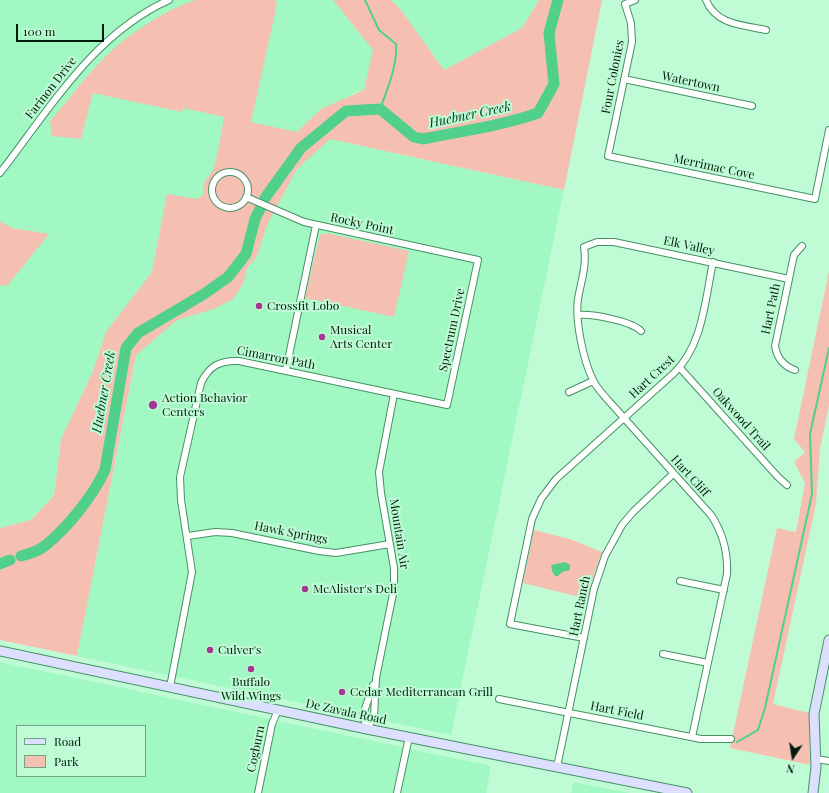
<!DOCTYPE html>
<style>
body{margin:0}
#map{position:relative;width:829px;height:793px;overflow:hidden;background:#bffcd5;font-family:"Playfair Display",serif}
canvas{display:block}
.legend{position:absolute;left:16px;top:725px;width:130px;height:52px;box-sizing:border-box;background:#bffcd5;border:1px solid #73a284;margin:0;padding:5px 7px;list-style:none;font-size:12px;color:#001c0b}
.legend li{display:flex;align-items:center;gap:8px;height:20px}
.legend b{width:20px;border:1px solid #73a284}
.north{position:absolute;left:773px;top:737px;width:40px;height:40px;-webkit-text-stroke:3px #bffcd5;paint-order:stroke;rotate:192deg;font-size:11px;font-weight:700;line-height:16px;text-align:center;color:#001c0b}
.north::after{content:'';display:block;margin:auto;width:14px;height:18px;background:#001c0b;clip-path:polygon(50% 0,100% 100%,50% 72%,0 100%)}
.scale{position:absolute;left:16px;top:24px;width:88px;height:18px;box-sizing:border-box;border:2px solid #001c0b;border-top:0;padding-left:5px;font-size:12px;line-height:14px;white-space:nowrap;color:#001c0b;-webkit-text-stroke:3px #bffcd5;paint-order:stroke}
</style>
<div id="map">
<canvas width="829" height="793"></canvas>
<ul class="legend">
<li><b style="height:5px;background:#dce0fe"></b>Road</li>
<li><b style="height:11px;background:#f5c0b2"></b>Park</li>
</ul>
<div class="north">N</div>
<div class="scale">100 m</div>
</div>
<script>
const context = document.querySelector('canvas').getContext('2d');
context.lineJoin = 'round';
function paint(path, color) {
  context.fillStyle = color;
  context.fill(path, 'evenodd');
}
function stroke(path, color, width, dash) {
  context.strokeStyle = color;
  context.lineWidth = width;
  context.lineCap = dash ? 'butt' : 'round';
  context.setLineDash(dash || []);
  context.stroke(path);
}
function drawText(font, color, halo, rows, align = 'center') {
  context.font = font + ' "Playfair Display",serif';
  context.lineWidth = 4;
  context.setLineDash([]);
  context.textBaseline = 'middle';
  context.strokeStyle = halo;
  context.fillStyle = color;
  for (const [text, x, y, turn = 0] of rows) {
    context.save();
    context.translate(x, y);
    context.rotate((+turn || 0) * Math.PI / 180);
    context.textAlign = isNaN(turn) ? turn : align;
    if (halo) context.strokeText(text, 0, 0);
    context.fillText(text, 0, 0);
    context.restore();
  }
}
paint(new Path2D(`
 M0,0H539L522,28L447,69L356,92L298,132L564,190L451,735L77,656L152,273L106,332L93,371L61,439L54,496L31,520L0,528Z
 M0,662L491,766L486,793H0ZM17,726H145V776H17Z
 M573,782L630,793H571Z`), '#a1f8c2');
paint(new Path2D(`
 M195,0H275L277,4L251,122L297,132L321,109L364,90L373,50L333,0H391L401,10L444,70L522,28L539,0H602L564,190L330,139L297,169L268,223L256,258L247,268L243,284L233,299L214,309L177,320L136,355L77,656L0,640V528L31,520L54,496L61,439L93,371L106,332L152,272L167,194L197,199L203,195C202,176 211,178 214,167C219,150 221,133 224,117L183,108L182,112L93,93L81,139L52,136L50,121C70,98 87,74 109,53C133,31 164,11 195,0Z
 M0,221L12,228L49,234L7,286L0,285Z
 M326,233L409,251L394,317L305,298L320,235Z
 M829,271V405L820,449L816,504L773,704L809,713L810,765L730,748L777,528L796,532L805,483L794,462L805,452L794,439Z
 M534,530L570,539L602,552L592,580L588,599L523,583Z`), '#f5c0b2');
paint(new Path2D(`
 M565,562L570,565V570L562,572L558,576H555L552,571L551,565Z`), '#50d08a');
stroke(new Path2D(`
 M365,0L379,30L396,44C398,63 387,91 380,109
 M737,742L758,730L765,708L812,494L810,434L829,348`), '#50d08a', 2);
stroke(new Path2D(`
 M265,198L301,148L346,111L380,109L414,137L423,139C462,131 501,126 538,113L554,84L549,33L558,0
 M21,556C29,554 39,551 46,545C68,527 93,496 105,470L126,348L138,333L204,294L228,277L246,254L255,219L260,209
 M0,564L10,560`), '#50d08a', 11);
const street = new Path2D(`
 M635,0L625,4L631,23L632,42L608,156L815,199L829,130
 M706,0C716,25 743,25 766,30
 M624,79L752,106
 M212 190a18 18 0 1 1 36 0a18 18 0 1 1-36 0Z
 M0,173C49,110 93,34 169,0
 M579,315C593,314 631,321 641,331
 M680,368L778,477L787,485
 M286,370L316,225
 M795,370C783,366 777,358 775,346L794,255L802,246
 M569,392L593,381
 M188,536L215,532L232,533L319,551L336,553L390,544
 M680,581L724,590
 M584,638L510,624L532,519L541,499L556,479L673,374C703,346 705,300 713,262
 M663,654L708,663
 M170,687L192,572L181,500L180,477L201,383C209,366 220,360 239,361L447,405L478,260L304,222L246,197
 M499,699L701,739H731
 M367,729L374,717L376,678L394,589V568L381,493L379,472L394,394
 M367,729L363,715L373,685
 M692,737L727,574C728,552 723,533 711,515L607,399C602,393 596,387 593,380C583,360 575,320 578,299C581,281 587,266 584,247L597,242H614L789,279
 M816,759L829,761
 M557,767L594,589L605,556L622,525L633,512L673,474
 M258,793L272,724L278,710
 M397,793L409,737`);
const secondary = new Path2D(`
 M0,651L367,729L687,793
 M813,793L816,767L814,714L829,640`);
stroke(street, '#459165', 8);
stroke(secondary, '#459165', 11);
stroke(street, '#fff', 6);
stroke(secondary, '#dce0fe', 9);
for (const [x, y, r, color] of [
 [259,306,4,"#a73692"],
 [322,337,4,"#a73692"],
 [153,405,5,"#a73692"],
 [305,589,4,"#a73692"],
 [210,650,4,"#a73692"],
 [251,669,4,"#a73692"],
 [342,692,4,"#a73692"]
]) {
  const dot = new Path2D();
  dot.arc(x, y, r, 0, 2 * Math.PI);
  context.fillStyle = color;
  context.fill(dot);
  stroke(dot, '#bffcd5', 1.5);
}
drawText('12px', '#001c0b', '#bffcd5', [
 ["Four Colonies",613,77,-79],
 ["Watertown",691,82,12],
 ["Farinon Drive",51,88,-52],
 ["Merrimac Cove",714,167,12],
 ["Rocky Point",362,224,12],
 ["Elk Valley",689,246,12],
 ["Hart Path",771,309,-78],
 ["Spectrum Drive",452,330,-78],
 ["Cimarron Path",276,358,11],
 ["Hart Crest",652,377,-43],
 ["Oakwood Trail",741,419,48],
 ["Hart Cliff",690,476,48],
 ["Hawk Springs",291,533,11],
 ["Mountain Air",399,534,81],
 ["Hart Ranch",580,606,-78],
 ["Hart Field",617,711,11],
 ["De Zavala Road",346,712,12],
 ["Cogburn",256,749,-78]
]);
drawText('12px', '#001c0b', '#bffcd5', [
 ["Crossfit Lobo",267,306],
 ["Musical",330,330],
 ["Arts Center",330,344],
 ["Action Behavior",162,398],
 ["Centers",162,412],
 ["McAlister's Deli",313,589],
 ["Culver's",218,650],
 ["Buffalo",251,682,"center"],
 ["Wild Wings",251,696,"center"],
 ["Cedar Mediterranean Grill",350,692]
], 'left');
drawText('italic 13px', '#00381d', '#bffcd5', [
 ["Huebner Creek",470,115,-12],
 ["Huebner Creek",104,392,-80]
]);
</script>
